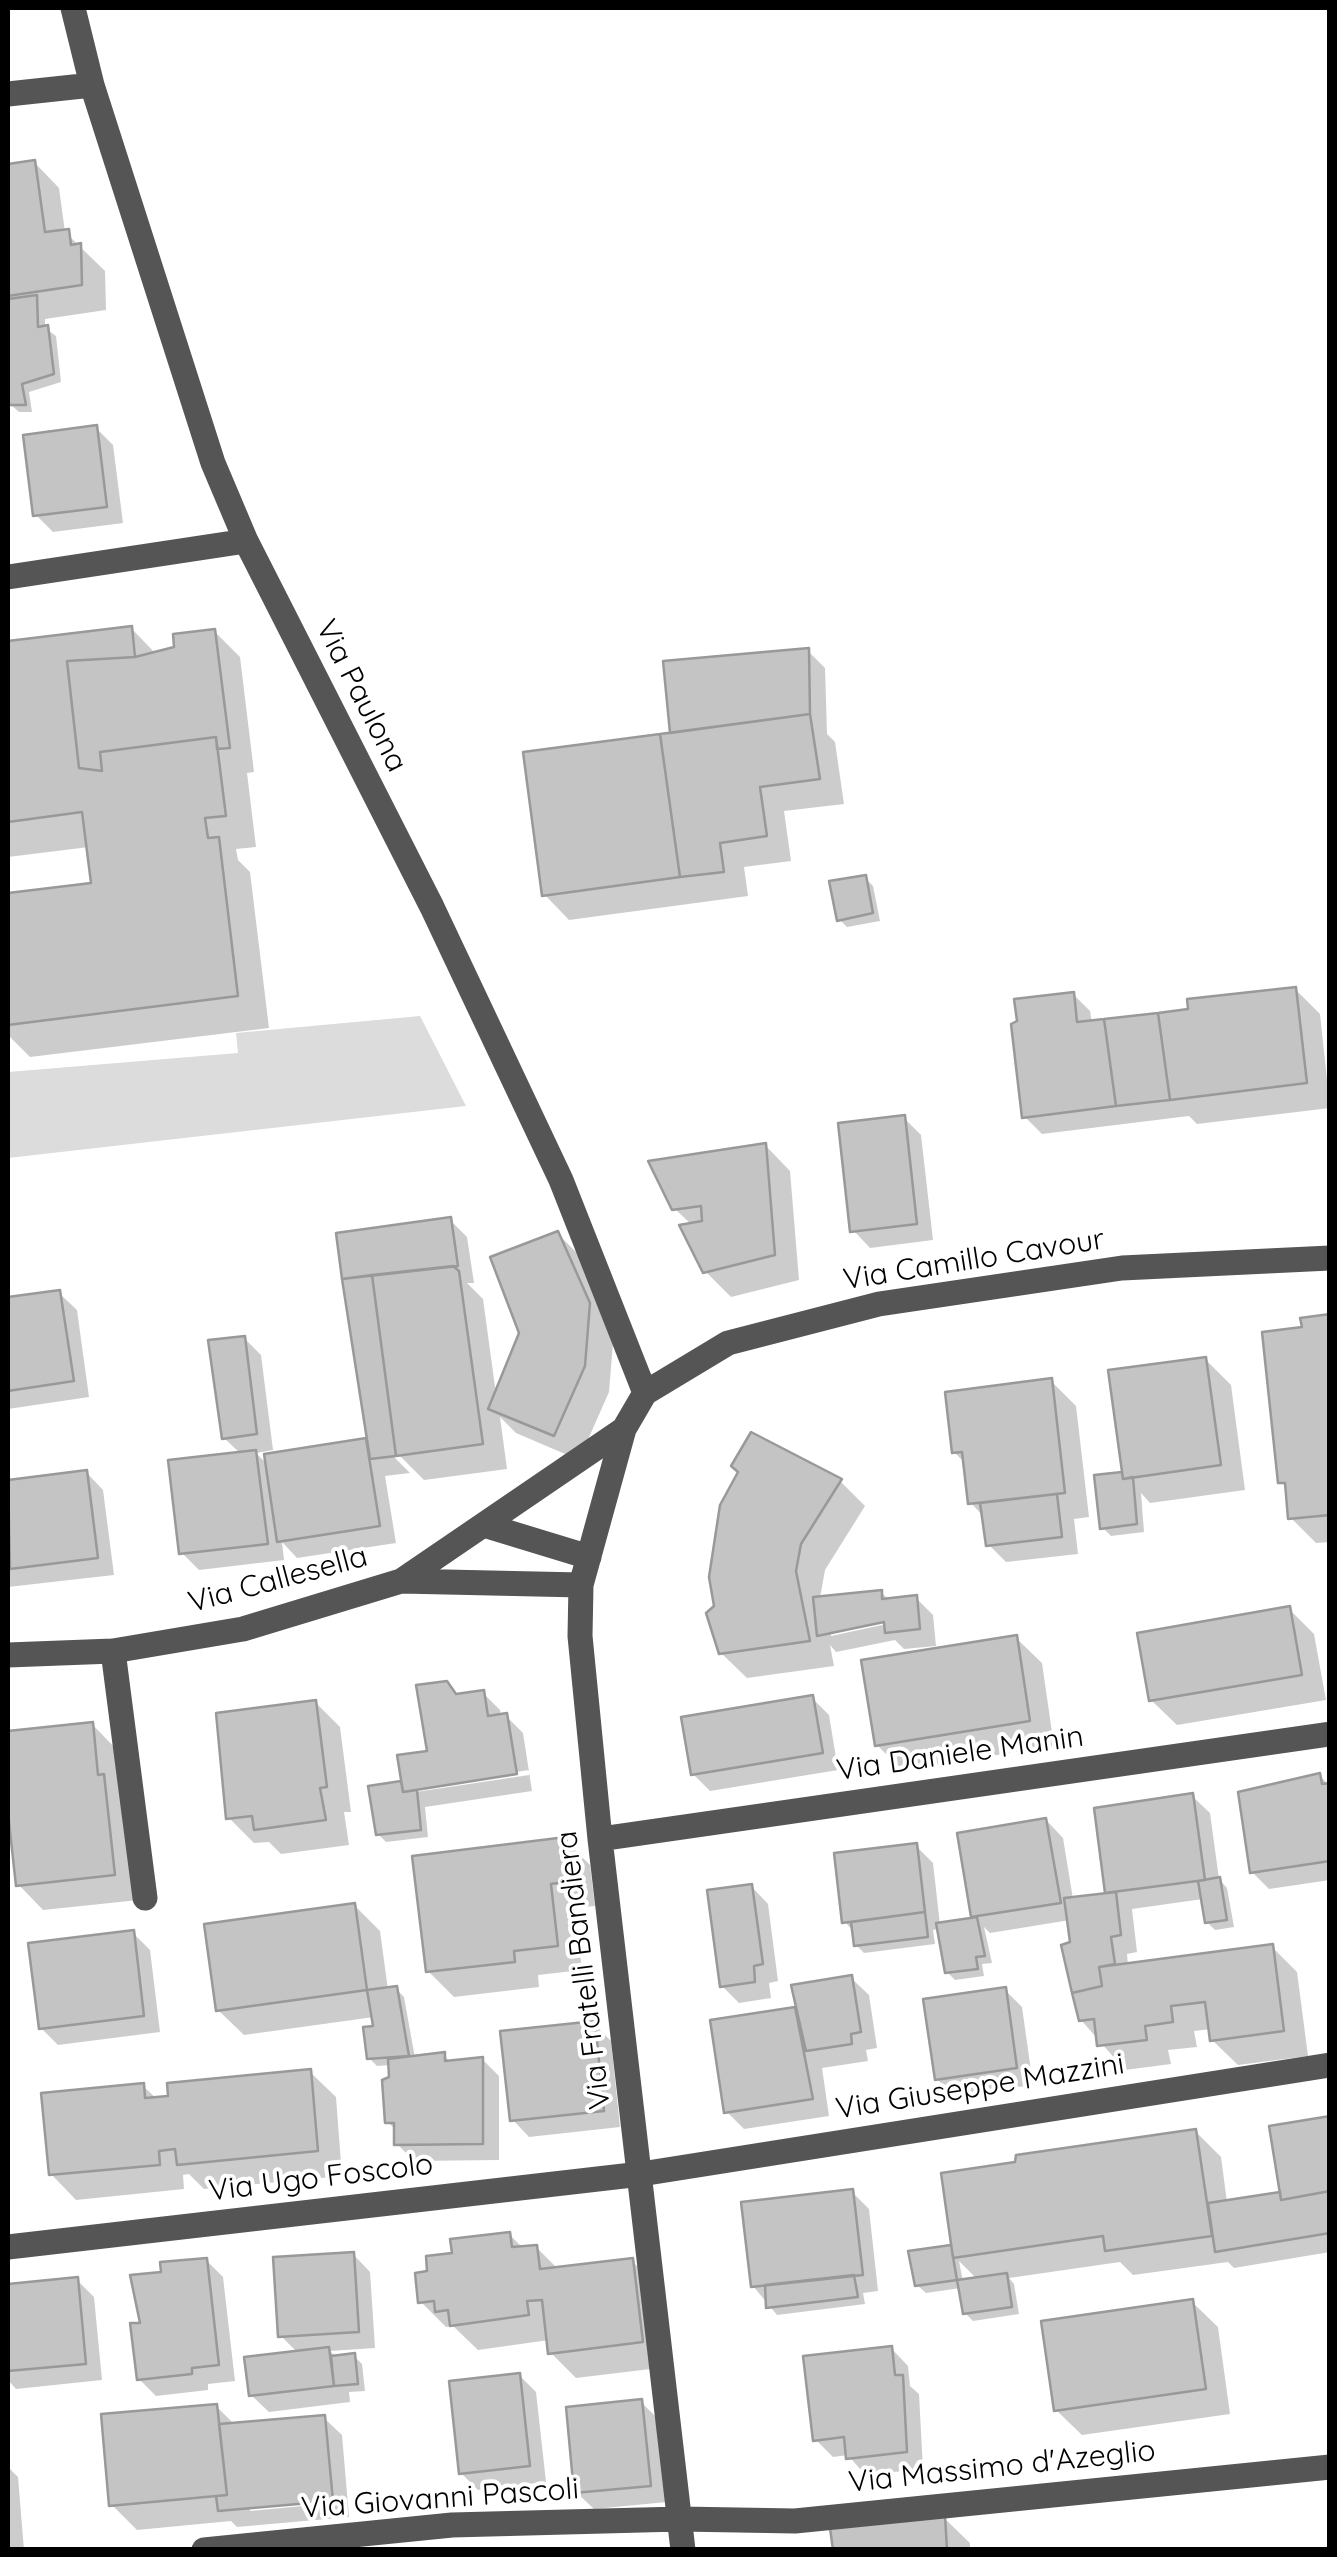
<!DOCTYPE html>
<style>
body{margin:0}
#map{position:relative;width:1337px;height:2557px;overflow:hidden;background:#fff;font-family:Quicksand,sans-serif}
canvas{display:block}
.frame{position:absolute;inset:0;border:10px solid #000;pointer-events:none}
</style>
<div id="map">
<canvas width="1337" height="2557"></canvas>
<div class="frame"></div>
</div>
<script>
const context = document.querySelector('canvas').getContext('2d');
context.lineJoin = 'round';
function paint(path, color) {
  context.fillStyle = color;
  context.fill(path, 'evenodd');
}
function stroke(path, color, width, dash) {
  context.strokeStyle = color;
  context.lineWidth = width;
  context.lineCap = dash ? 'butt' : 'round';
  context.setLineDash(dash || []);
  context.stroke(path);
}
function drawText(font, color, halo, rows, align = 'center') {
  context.font = font + ' Quicksand,sans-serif';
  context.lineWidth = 8;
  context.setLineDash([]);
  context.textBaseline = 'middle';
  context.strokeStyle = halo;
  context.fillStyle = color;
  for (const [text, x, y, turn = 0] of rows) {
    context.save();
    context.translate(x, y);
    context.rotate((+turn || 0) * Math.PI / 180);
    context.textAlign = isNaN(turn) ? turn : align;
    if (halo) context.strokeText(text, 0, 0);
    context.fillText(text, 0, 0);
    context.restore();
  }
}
paint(new Path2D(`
 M420,1016L466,1106L8,1158V1072L238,1053L236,1033Z`), '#dcdcdc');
paint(new Path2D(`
 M34,162L59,188L65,232L105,271L106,310L45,319V328L56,336L61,382L29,392L32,412H19L10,404L8,390V166Z
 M96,428L113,445L123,523L53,532L36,515Z
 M131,628L156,654L177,649L214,631L240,657L254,772L247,773L256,847L236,849L238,860L250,872L269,1028L30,1057L8,1035V895L94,885L89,847L8,857V643Z
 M808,651L825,668L827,734L835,742L844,804L784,811L791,861L744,867L748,896L569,920L544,894L675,735Z
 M865,878L873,886L880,921L847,927L839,919Z
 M1295,989L1320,1014L1330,1108L1197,1124L1189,1116L1042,1134L1025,1117L1073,994L1090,1011L1092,1023L1190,1011Z
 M904,1118L921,1135L933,1240L870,1248L853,1230Z
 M765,1145L790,1171L799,1280L731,1297L705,1271L692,1225L674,1208Z
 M450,1220L467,1237L474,1283H467L483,1299L496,1394L558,1234L583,1259L614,1330L609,1392L579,1460L516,1433L500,1417L507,1469L424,1480L389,1445L386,1449L410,1473L385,1476L396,1543L297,1558L282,1542L284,1560L199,1570L182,1553L241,1454L224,1438L244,1338L261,1355L273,1450L256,1453L268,1465L267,1456L369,1440Z
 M59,1293L77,1310L89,1397L8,1409V1300Z
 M1330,1317V1542L1316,1543L1291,1518L1288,1489L1281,1482L1305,1330Z
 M1206,1360L1231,1385L1245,1490L1150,1503L1141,1493L1144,1532L1111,1536L1103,1528L1121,1474L1125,1479Z
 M1051,1381L1076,1406L1089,1517L1074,1519L1078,1554L1006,1562L989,1545L985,1518L971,1503L966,1464L954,1452Z
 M86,1472L103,1490L114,1575L8,1587V1482Z
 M840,1481L865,1506L825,1570L820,1598L881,1592L889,1600L916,1598L933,1615L936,1646L904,1649L895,1640L836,1652L830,1645L834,1666L747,1678L721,1653ZM895,1617L896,1622L831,1636V1630Z
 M1289,1609L1314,1634L1326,1700L1177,1725L1151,1700Z
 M1016,1638L1042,1663L1054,1746L902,1770L877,1745Z
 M483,1693L500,1710L501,1716H506L523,1733L532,1791L425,1807L428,1837L386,1842L378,1834L371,1788L404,1783L430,1753L458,1697ZM529,1770V1775L416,1792V1787Z
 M812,1698L829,1715L838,1770L710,1791L693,1774Z
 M315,1702L340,1727L351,1812H344L349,1845L281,1854L269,1842L254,1843L229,1818Z
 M92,1724L117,1750L139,1900L43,1910L18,1884L8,1790V1758Z
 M1320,1776L1330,1786V1880L1269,1889L1252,1872Z
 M1192,1796L1210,1813L1219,1879L1227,1888L1234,1927L1215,1930L1207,1922L1203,1899L1132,1909L1137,1952L1127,1954L1128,1965L1272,1947L1297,1972L1308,2056L1238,2065L1212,2040L1211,2029L1194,2031L1197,2047L1168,2050L1171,2064L1125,2070L1081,2020L1070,1920L990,1933L984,1927L992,1963L982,1964L984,1976L955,1980L947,1972L939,1929L933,1930L935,1944L864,1953L856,1945L854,1932L845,1922L916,1846L933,1863L940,1925L977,1920L973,1916L1046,1820L1063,1838L1073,1899L1108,1896L1097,1810Z
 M565,1840L590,1865L595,1906L575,1908L582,1970L538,1975L539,1987L454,1997L428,1971Z
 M751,1886L768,1904L778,1981L769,1983L771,1998L739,2003L722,1986Z
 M354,1905L380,1931L388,1990L396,1989L404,1997L415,2058L444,2055L451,2063L482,2059L499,2076V2160L414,2161L397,2144V2131L388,2122L391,2065L377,2066L369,2058L376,2029L374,2017L244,2035L218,2010Z
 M133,1933L150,1950L160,2032L58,2045L41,2028Z
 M851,1978L869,1995L877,2048L866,2050L868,2061L822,2068L829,2116L744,2129L727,2112L713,2022L798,2009Z
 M1005,1990L1022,2007L1033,2085L954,2096L937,2079Z
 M594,2024L611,2041L620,2127L529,2137L512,2119Z
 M310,2072L336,2097L342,2176L204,2189L189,2174L183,2175L184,2189L76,2200L51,2174L143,2086L157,2099Z
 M1330,2119V2252L1234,2268L1228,2262L1133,2275L1120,2262L1009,2278L1014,2284L1019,2314L973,2321L965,2313L961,2288L926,2293L917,2285L950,2248L955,2253L1196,2132L1221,2157L1227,2202L1283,2195ZM959,2261L978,2280L963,2282Z
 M852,2192L869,2209L878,2291L863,2293L865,2304L777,2315L753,2286Z
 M509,2234L524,2249L536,2247L559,2270L632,2261L657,2286L667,2367L576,2378L551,2353L549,2340L478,2350L453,2326L446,2327L421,2302L430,2273L455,2255Z
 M353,2254L370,2272L375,2348L330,2351L337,2358L354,2356L362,2364L365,2391L349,2392L350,2402L269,2412L251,2395L298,2353L280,2335Z
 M206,2260L223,2277L235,2381L208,2384V2390L156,2396L139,2379L143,2325L164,2274Z
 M77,2280L94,2297L102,2380L16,2389L8,2380V2286Z
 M1192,2302L1218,2327L1230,2414L1082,2435L1056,2410Z
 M891,2348L908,2366L910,2386L919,2394L923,2469L865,2475L848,2455L833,2457L816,2440Z
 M519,2375L536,2392L546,2482L478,2490L461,2473Z
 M641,2402L658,2419L667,2502L594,2509L576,2492Z
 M216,2406L235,2425L324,2418L342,2435L349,2517L237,2527L231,2521L137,2530L112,2505ZM345,2498V2502L250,2511V2506Z
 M8,2467L18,2477L24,2550H8Z
 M944,2518L970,2543V2550H836Z`), '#0003');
const building = new Path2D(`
 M35,160L45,232L69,229L71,245L81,243L82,285L8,296V164Z
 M37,295L38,327L48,325L54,374L22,384L26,405H8V299Z
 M97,425L107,507L33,516L23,435Z
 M132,626L135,657L67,661L79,768L102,771L100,752L216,737L226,816L205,818L208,838L219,837L238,996L8,1025V893L91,883L82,812L8,822V641Z
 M215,629L230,748L217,749L216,737L100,752L102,771L79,768L67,661L135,657L174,647L173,634Z
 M809,648L810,714L670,733L663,661Z
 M810,714L820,779L760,787L767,836L720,843L724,872L680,877L660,734Z
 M660,734L680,877L542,896L523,752Z
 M866,875L873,913L837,921L829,881Z
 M1296,987L1307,1083L1170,1100L1158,1013L1188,1009L1187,999Z
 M1074,992L1077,1022L1104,1019L1116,1106L1022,1118L1011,1024L1017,1021L1014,999Z
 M1158,1013L1170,1100L1116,1106L1104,1019Z
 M905,1115L917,1224L850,1232L838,1123Z
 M766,1143L775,1255L703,1273L679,1225L702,1221L701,1206L672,1210L648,1161Z
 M451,1217L458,1266L342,1279L336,1233Z
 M558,1231L590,1303L585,1366L554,1436L488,1409L519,1333L490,1257Z
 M453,1266L459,1271L483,1444L396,1456L372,1275Z
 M372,1275L396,1456L370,1459L342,1279Z
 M60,1290L74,1381L8,1391V1297Z
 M1330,1314V1515L1288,1519L1285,1483H1278L1262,1332L1302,1327L1300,1318Z
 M245,1336L257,1434L222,1439L208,1340Z
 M1206,1357L1221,1465L1123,1479L1108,1370Z
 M1052,1378L1065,1493L968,1504L962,1452L952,1453L945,1392Z
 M751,1432L842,1479L801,1544L796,1571L810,1641L719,1654L706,1613L714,1606L709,1577L720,1505L738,1472L731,1466Z
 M366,1438L380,1526L277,1542L264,1454Z
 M256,1450L268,1544L179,1554L168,1460Z
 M87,1470L98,1558L10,1569L8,1480Z
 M1122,1472L1123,1479L1133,1477L1137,1524L1100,1529L1094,1475Z
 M1057,1494L1062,1537L986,1546L980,1503Z
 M882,1590V1599L917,1595L920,1629L885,1633L884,1622L817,1636L813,1597Z
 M1290,1606L1302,1675L1149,1701L1137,1633Z
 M1017,1635L1030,1721L875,1746L861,1660Z
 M447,1681L456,1694L484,1690L488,1716L507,1713L517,1774L403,1792L397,1755L427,1751L416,1685Z
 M813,1695L823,1753L691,1775L681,1717Z
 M316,1700L327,1787L320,1788L326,1820L254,1830L252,1816L226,1819L216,1713Z
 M93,1722L98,1775L104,1774L115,1875L16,1886L8,1813V1731Z
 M1320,1773L1322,1784L1330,1783V1861L1250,1873L1238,1792Z
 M401,1781L403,1792L417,1790L421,1830L376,1835L368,1786Z
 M1193,1793L1205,1880L1105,1893L1094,1808Z
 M1046,1818L1061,1903L971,1917L957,1833Z
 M566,1837L571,1881L551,1884L558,1946L514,1951L515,1962L426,1972L412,1856Z
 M917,1843L925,1912L842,1923L834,1853Z
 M1220,1877L1227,1920L1205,1923L1198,1881Z
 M752,1884L763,1964L754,1966L755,1982L720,1987L707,1890Z
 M1116,1892L1121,1935L1111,1937L1115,1964L1099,1967L1102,1986L1072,1993L1061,1945L1070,1942L1064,1898Z
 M355,1903L367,1990L216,2011L204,1924Z
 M925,1912L928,1937L854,1946L851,1922Z
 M977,1917L985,1956L976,1957L978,1969L945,1973L936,1923Z
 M134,1930L144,2016L39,2029L28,1943Z
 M1273,1944L1284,2031L1210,2041L1205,2002L1171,2006L1173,2022L1145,2026L1147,2040L1097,2046L1094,2019L1079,2021L1072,1993L1102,1986L1099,1967Z
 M852,1975L861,2032L851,2034L852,2044L806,2051L791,1985Z
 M397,1986L409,2056L367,2059L363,2027L373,2026L367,1990Z
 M1006,1987L1017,2068L935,2080L923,1999Z
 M795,2007L813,2099L724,2113L710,2020Z
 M595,2021L604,2111L510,2121L500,2031Z
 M445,2052V2061L483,2057V2144L394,2145V2123H385L382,2080L389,2077L388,2059Z
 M311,2069L318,2151L177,2165L175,2149L159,2151L160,2165L49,2175L41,2093L144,2083L145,2098L168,2096L167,2083Z
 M1330,2116V2191L1281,2200L1269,2126Z
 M1196,2129L1212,2236L1105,2251L1103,2236L953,2258L941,2173L1015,2162L1016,2155Z
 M853,2189L863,2275L751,2287L741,2202Z
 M1330,2191V2233L1215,2252L1208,2203L1280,2192L1281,2200Z
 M510,2232L512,2247L537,2245L540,2269L633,2258L643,2342L548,2354L542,2300L527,2301L529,2315L450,2326L448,2310L435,2312L434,2301L418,2303L415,2273L427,2271L426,2256L452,2253L450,2239Z
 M951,2245L957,2280L915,2286L908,2251Z
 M354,2252L359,2332L278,2337L273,2257Z
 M207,2258L219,2365L192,2368V2374L137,2380L130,2323H140L130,2275L161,2272L160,2262Z
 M1007,2273L1012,2307L963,2314L957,2280Z
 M854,2275L858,2297L766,2308L765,2285Z
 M78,2277L86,2364L8,2371V2284Z
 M1193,2299L1206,2389L1054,2411L1041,2321Z
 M892,2346L895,2375H903L907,2452L846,2459L844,2437L813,2441L803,2356Z
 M329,2347L334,2386L249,2396L244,2357Z
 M355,2353L358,2384L334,2386L331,2356Z
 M520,2373L530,2466L459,2474L449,2381Z
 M642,2399L651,2486L574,2493L566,2407Z
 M217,2404L227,2495L109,2506L101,2414Z
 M325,2415L333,2501L218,2511L216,2496L227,2495L219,2424Z
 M945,2515L947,2550H833L829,2521Z`);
paint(building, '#c4c4c4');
stroke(building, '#999', 2.5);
stroke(new Path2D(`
 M73,8L92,85L213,463L246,541L432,907L561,1180L645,1393
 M8,94L92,85
 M8,577L246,541
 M484,1525L589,1557
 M401,1581L581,1585
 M113,1651L145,1898
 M8,1655L113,1651L243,1629L401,1581L624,1429
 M600,1839L1330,1734
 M8,2247L641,2174L1330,2065
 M204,2550L452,2525L680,2519L795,2521L1330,2467
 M683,2550L600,1839L580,1636L581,1585L624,1429L645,1393L728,1343L879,1304L1122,1268L1330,1258`), '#555', 25);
drawText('30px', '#000', '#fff', [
 ["Via Paulona",361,696,63],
 ["Via Camillo Cavour",974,1260,-9],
 ["Via Callesella",278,1580,-15],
 ["Via Daniele Manin",960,1754,-8],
 ["Via Fratelli Bandiera",584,1970,-97],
 ["Via Giuseppe Mazzini",980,2087,-9],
 ["Via Ugo Foscolo",321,2178,-7],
 ["Via Massimo d'Azeglio",1002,2467,-6],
 ["Via Giovanni Pascoli",440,2499,-4]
]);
</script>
